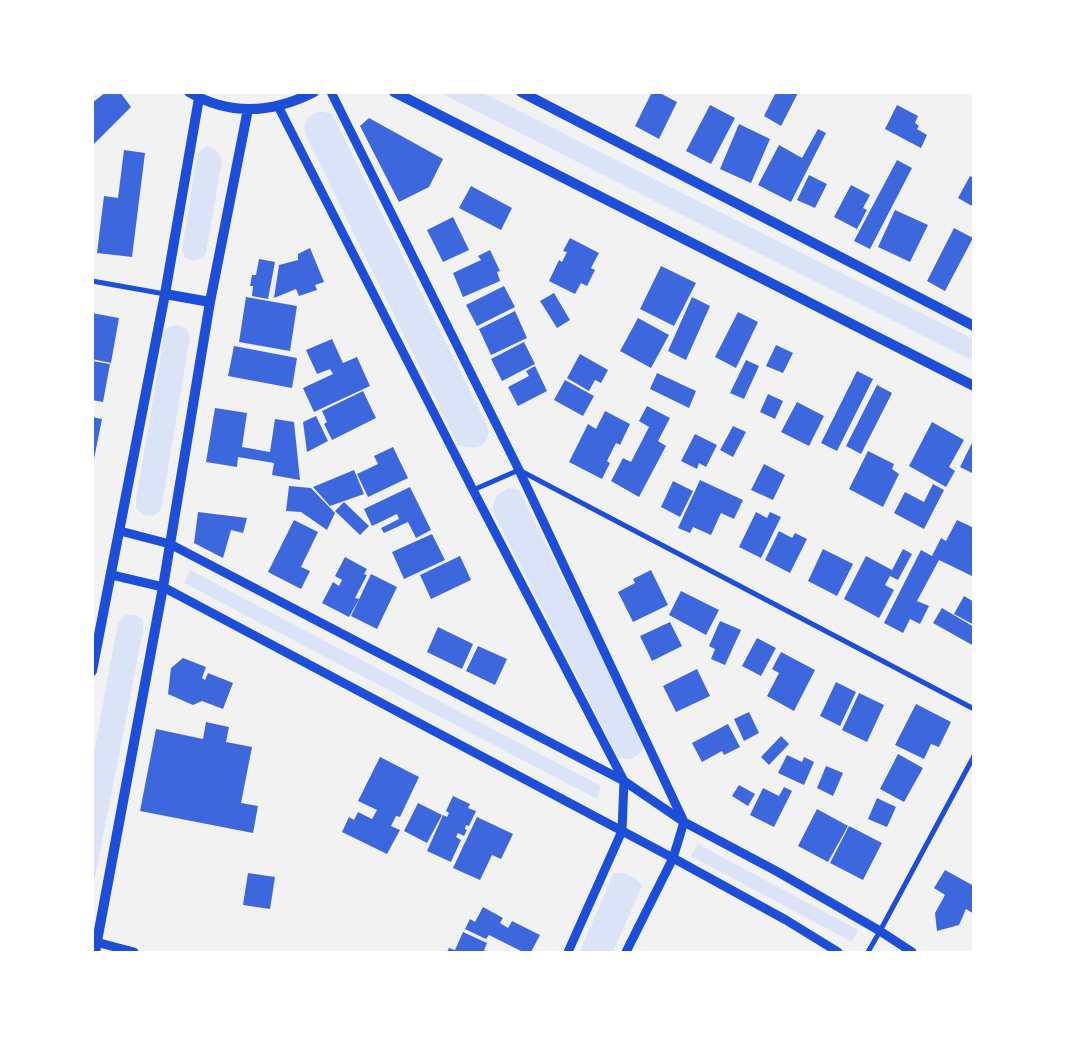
<!DOCTYPE html>
<style>
body{margin:0}
#map{position:relative;width:1066px;height:1045px;overflow:hidden;background:#f2f2f2;font-family:"PT Serif",serif}
canvas{display:block}
.frame{position:absolute;inset:0;border:94px solid #fff;pointer-events:none}
</style>
<div id="map">
<canvas width="1066" height="1045"></canvas>
<div class="frame"></div>
</div>
<script>
const context = document.querySelector('canvas').getContext('2d');
context.lineJoin = 'round';
function paint(path, color) {
  context.fillStyle = color;
  context.fill(path, 'evenodd');
}
function stroke(path, color, width, dash) {
  context.strokeStyle = color;
  context.lineWidth = width;
  context.lineCap = dash ? 'butt' : 'round';
  context.setLineDash(dash || []);
  context.stroke(path);
}
paint(new Path2D(`
 M440,93H483L973,339V361Z
 M320,111L332,114L486,423C487,426 489,431 488,435C487,450 469,449 458,445L305,134C303,119 307,117 320,111Z
 M206,146C216,148 218,151 222,161L206,253L203,258L193,261L185,258L182,250L197,154Z
 M179,325L187,329L190,337L162,504L160,511L153,516L143,515L136,508V499L165,330L170,326Z
 M509,488L519,490L644,742C643,756 631,762 618,757L492,510C494,497 497,494 509,488Z
 M190,570L601,786L597,799L184,583Z
 M126,614L136,615L143,621V631L93,888V758L118,623Z
 M698,844L858,930L852,942L691,856Z
 M622,873C631,875 637,878 642,886L613,952H583L581,949L613,874Z`), '#dbe4f7');
paint(new Path2D(`
 M106,92H120L131,107L94,144L92,142V103Z
 M652,92H658L677,102L659,139L635,126Z
 M776,92L798,93L781,126L764,116Z
 M710,105L735,118L711,164L686,151Z
 M897,105L918,116L915,123L919,126L917,129L927,135L921,148L885,129Z
 M369,118L443,159L429,187L399,202L360,126Z
 M739,124L770,139L751,183L720,169Z
 M818,129L826,133L791,202L758,185L779,145L802,158Z
 M124,150L145,153L132,257L97,253L104,196L118,198Z
 M897,160L912,168L870,249L854,241Z
 M809,175L827,184L815,208L797,200Z
 M970,176L974,178V207L958,198Z
 M851,185L870,195L863,208L867,210L857,229L834,217Z
 M471,186L512,208L501,230L459,208Z
 M895,210L928,225L910,262L878,247Z
 M453,217L469,250L443,262L427,230Z
 M954,228L973,238L945,291L927,281Z
 M570,238L599,253L591,268L595,270L587,286L581,283L575,294L549,281L559,260L562,262L567,252L563,251Z
 M310,248L324,282L315,285L317,290L299,296L296,289L274,298L279,265L298,260V254Z
 M490,250L500,271L497,272L500,281L463,297L453,273L481,260L478,256Z
 M259,259L275,262L268,299L252,296L253,286H250L252,275H256Z
 M661,266L696,283L674,326L640,309Z
 M504,286L515,307L477,326L466,305Z
 M554,293L570,320L557,328L540,301Z
 M246,297L297,306L290,351L239,342Z
 M692,297L710,306L686,360L668,351Z
 M515,311L527,338L491,355L479,329Z
 M738,312L758,322L736,368L715,357Z
 M92,313L119,318L111,363L92,359Z
 M638,318L669,335L651,368L620,351Z
 M332,339L343,363L357,357L370,386L314,412L303,388L333,374L330,369L338,366L317,374L306,350Z
 M524,342L535,364L502,381L491,359Z
 M776,345L793,353L783,373L766,366Z
 M234,346L297,358L292,388L228,376Z
 M580,354L608,370L601,383L595,380L589,391L567,378Z
 M746,360L759,366L744,399L730,393Z
 M92,361L110,364L103,402L92,400Z
 M535,366L547,391L518,406L508,387L529,376L526,371Z
 M857,371L873,379L837,451L821,443Z
 M657,373L696,391L689,408L650,389Z
 M565,380L594,396L583,416L554,400Z
 M877,385L892,393L861,454L846,446Z
 M363,391L376,418L332,440L324,424L327,422L322,411Z
 M768,394L783,401L775,419L760,412Z
 M797,402L824,416L809,446L781,432Z
 M647,406L670,418L658,441L666,446L639,497L611,481L623,458L631,462L649,427L639,421Z
 M215,408L247,413L242,447L270,452L275,419L294,422L300,480L272,475L274,463L238,457L237,467L206,462Z
 M605,411L630,424L620,445L616,443L607,461L610,463L602,479L569,462L588,424L596,429Z
 M316,416L328,441L307,452L303,422Z
 M92,417L102,419L93,464H92Z
 M932,422L964,440L949,467L955,471L946,487L909,466Z
 M733,426L746,432L733,457L720,450Z
 M695,434L717,445L706,467L699,463L697,469L681,461Z
 M974,439V474L960,467Z
 M393,447L408,478L368,497L357,474L378,464L374,456Z
 M868,451L894,464L892,469L899,474L883,507L849,489Z
 M764,464L785,475L773,500L751,490Z
 M354,470L364,494L330,506L313,487Z
 M700,480L743,500L734,519L721,513L711,535L693,527L690,533L678,528Z
 M673,481L693,491L680,517L661,507Z
 M933,484L944,490L924,529L894,513L905,492L924,502Z
 M289,486L311,488L335,513L327,530L301,512L286,511Z
 M410,487L431,530L416,538L408,522L384,533L381,528L399,519L397,514L372,526L364,509Z
 M344,502L369,526L360,535L335,511Z
 M198,512L247,518L243,533L231,530L223,558L194,543Z
 M756,512L767,518L770,512L781,517L761,558L739,547Z
 M294,520L318,532L301,567L310,571L301,589L268,572Z
 M957,520L974,528V577L939,560L917,601L929,606L920,624L910,619L903,633L884,623L921,550L932,556L941,538L946,541Z
 M779,531L792,538L795,533L807,539L790,573L765,560Z
 M432,534L445,560L404,579L392,552Z
 M823,549L853,564L837,596L808,581Z
 M903,549L912,554L898,580L890,576L885,585L894,590L879,618L844,599L866,556L892,570Z
 M460,556L471,580L431,599L420,575Z
 M345,557L367,569L364,574L367,575L355,598L359,599L349,617L322,603L333,582L339,586L342,580L335,576Z
 M651,570L668,605L633,622L618,592L635,583L633,579Z
 M371,574L397,587L377,629L351,616Z
 M681,591L719,610L706,635L669,615Z
 M964,596L974,602V625L954,614Z
 M942,608L974,627V646L933,623Z
 M720,621L741,630L725,665L711,659L715,649L709,646Z
 M670,622L682,646L652,661L640,636Z
 M438,627L473,644L462,669L427,652Z
 M757,638L776,648L761,676L742,666Z
 M478,646L507,659L495,685L466,671Z
 M781,652L815,670L794,711L767,696L779,673L772,669Z
 M183,658L206,667L202,678L205,680L208,673L233,683L223,709L202,701L193,705L168,694L171,668Z
 M697,669L710,696L676,712L663,686Z
 M836,682L856,692L840,726L820,716Z
 M859,693L884,705L867,742L842,730Z
 M916,704L951,722L939,747L931,744L924,759L895,745Z
 M749,712L759,733L744,741L734,719Z
 M206,722L229,727L226,742L252,747L241,803L258,806L253,833L140,811L156,729L203,739Z
 M728,724L740,747L724,755L722,751L702,762L692,743Z
 M781,736L789,744L769,765L761,757Z
 M898,754L923,768L904,802L880,789Z
 M787,755L802,762L804,757L814,762L804,785L778,773Z
 M380,757L419,777L400,817L396,816L391,826L400,830L387,854L342,832L349,817L354,820L358,812L372,819L377,810L358,801Z
 M826,766L843,773L833,796L817,788Z
 M739,785L755,794L748,806L732,796Z
 M784,787L792,791L774,827L750,815L763,788L779,796Z
 M453,796L470,804L468,808L476,811L469,826L466,825L465,829L467,830L464,836L458,833L456,837L461,840L451,862L427,851L443,815L447,817L449,813L446,811Z
 M877,798L896,807L887,827L868,819Z
 M418,803L442,815L427,843L404,831Z
 M817,809L848,826L828,862L798,846Z
 M477,817L513,834L501,859L492,855L480,880L453,868Z
 M849,826L882,843L863,880L830,863Z
 M945,870L974,886V914L966,909L959,925L937,931L935,913L945,895L934,888Z
 M248,873L275,877L270,909L243,905Z
 M483,907L503,918L500,923L508,928L512,921L540,935L531,952H523L489,935L486,939L465,929L470,919L475,922Z
 M463,932L487,943L484,950L488,952H447L449,948L455,950Z`), '#3d67dc');
stroke(new Path2D(`
 M92,281L165,294
 M473,490L519,470L974,709
 M868,952L880,931L974,756`), '#1d4ed8', 5);
stroke(new Path2D(`
 M331,92L519,470L684,822L673,858L626,952
 M278,106L473,490L624,781L622,831L568,952
 M120,531L170,544L624,781L684,822L778,872L880,931L912,952
 M112,575L163,587L673,858L786,920L838,952
 M92,941L134,952`), '#1d4ed8', 9);
stroke(new Path2D(`
 M189,92C230,116 273,113 314,92
 M394,92L974,386
 M521,92L974,326
 M165,294L210,302
 M92,671L165,294L199,98
 M95,952L163,587L210,302L248,109`), '#1d4ed8', 10);
</script>
